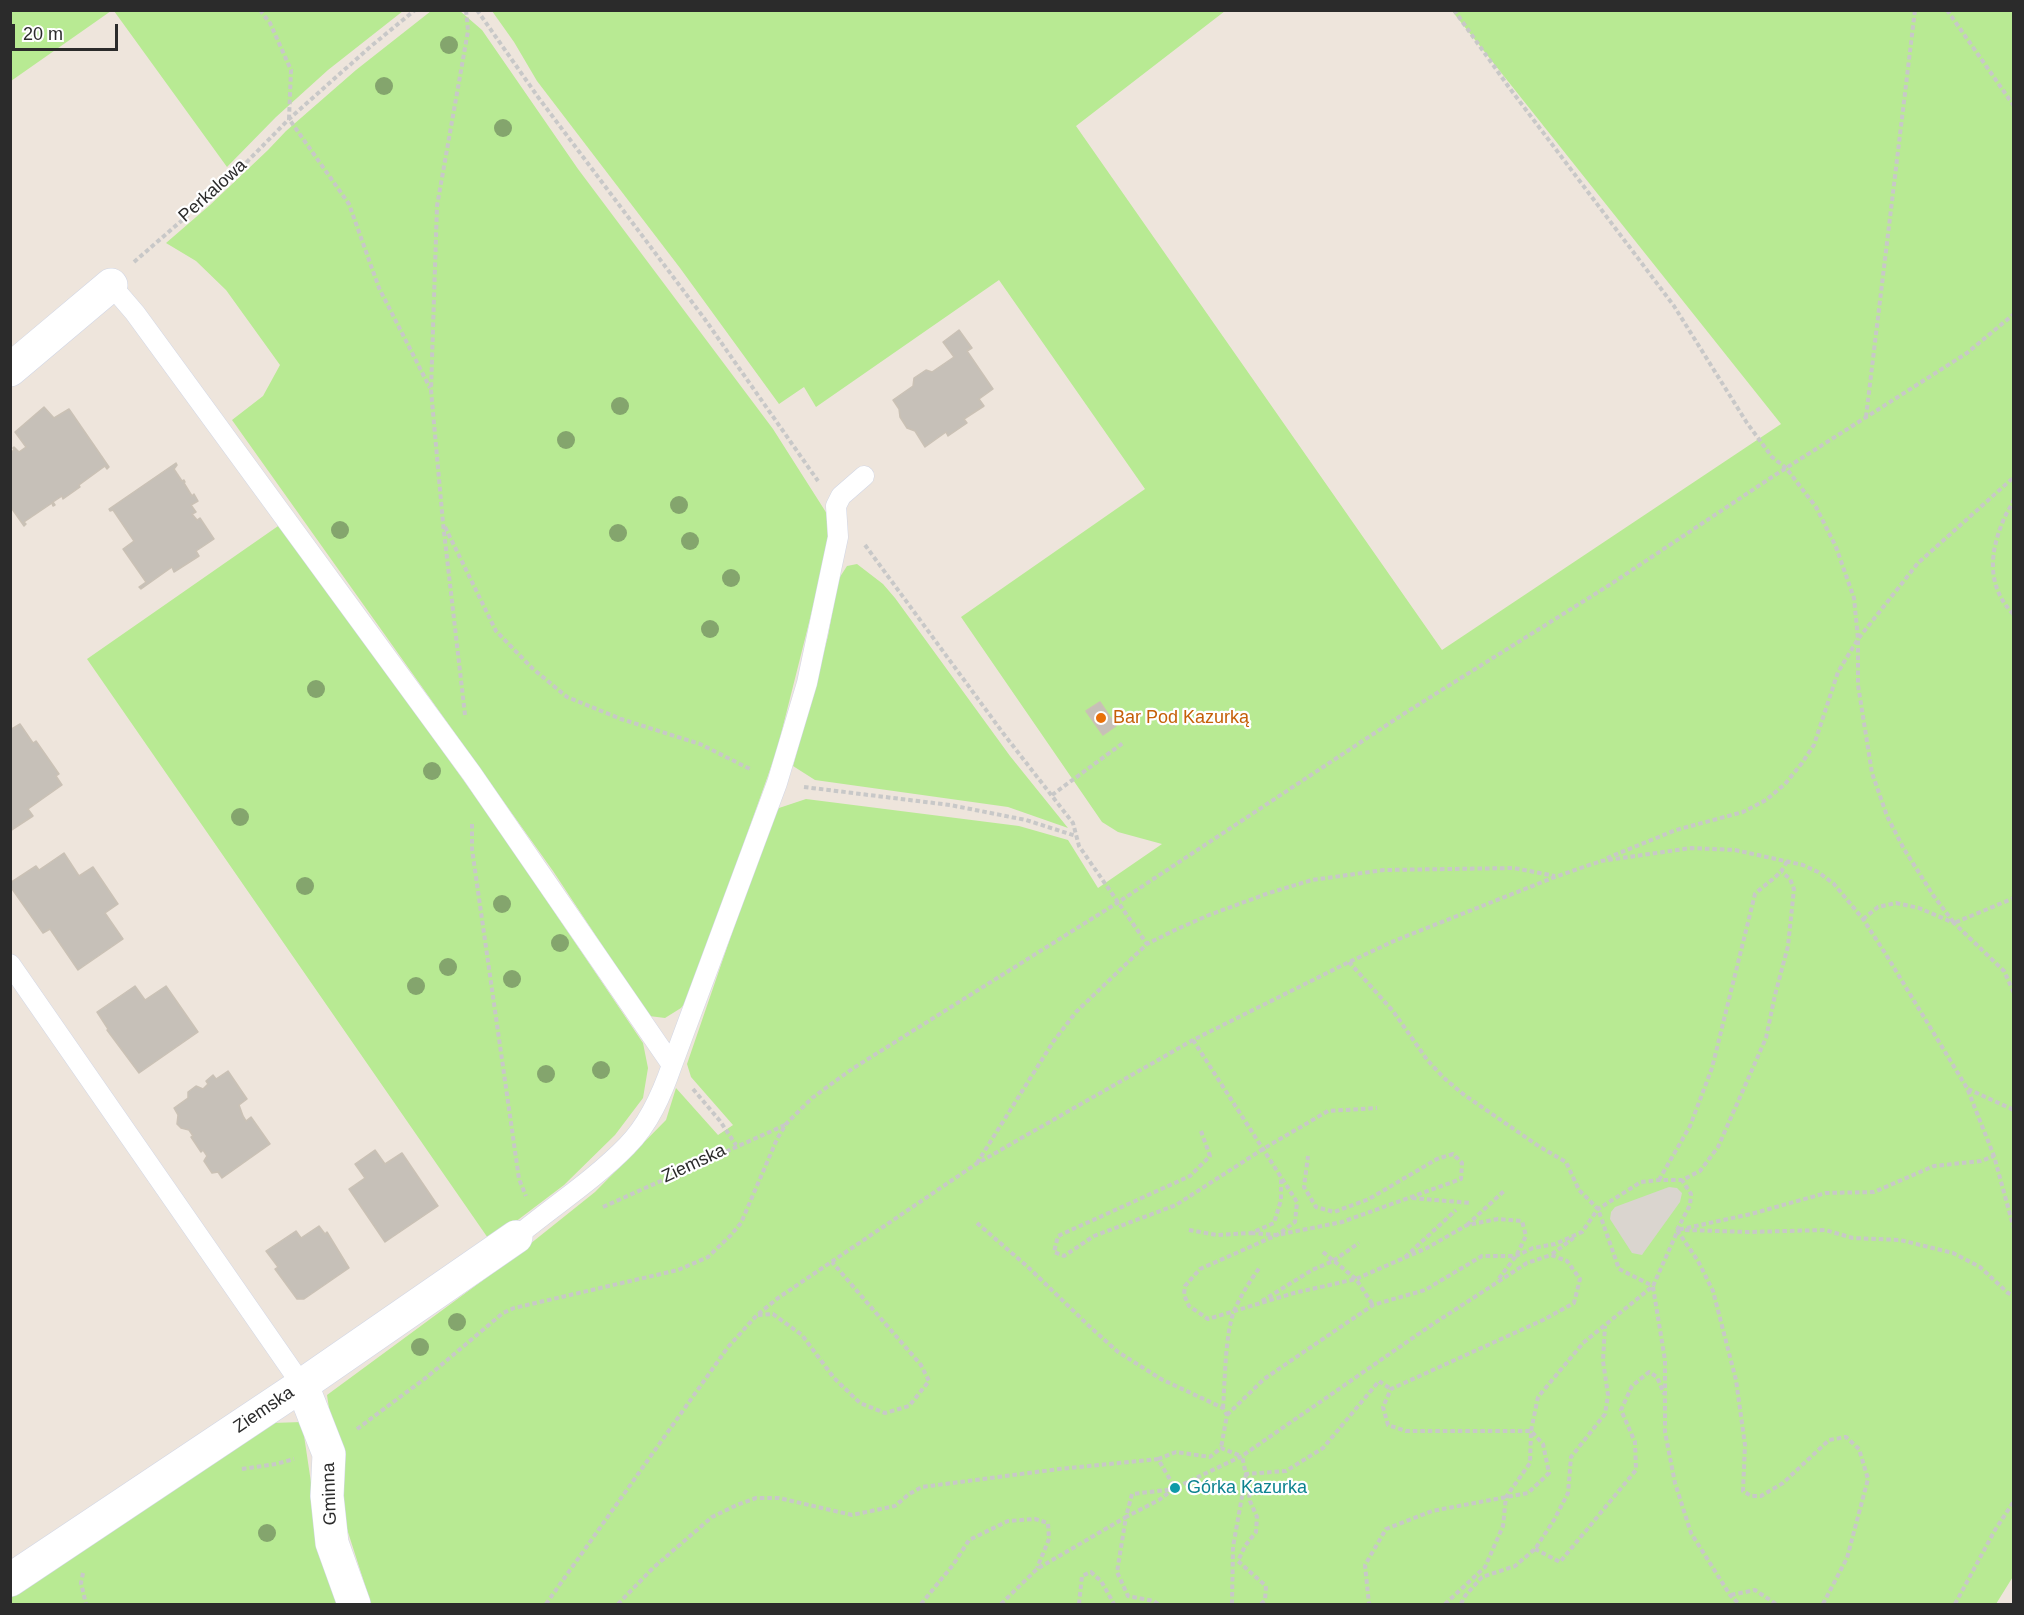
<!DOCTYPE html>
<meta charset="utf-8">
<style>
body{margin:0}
#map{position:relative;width:2024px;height:1615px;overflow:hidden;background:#eee5dc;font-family:Arial,sans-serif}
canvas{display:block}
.frame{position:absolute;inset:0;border:12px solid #2b2b2b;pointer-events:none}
.scale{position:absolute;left:12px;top:24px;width:106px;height:27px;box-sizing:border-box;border:3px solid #2b2b2b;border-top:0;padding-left:8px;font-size:18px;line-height:21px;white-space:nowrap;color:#2b2b2b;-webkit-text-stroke:4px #fff;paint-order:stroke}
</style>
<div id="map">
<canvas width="2024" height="1615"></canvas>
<div class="frame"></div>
<div class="scale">20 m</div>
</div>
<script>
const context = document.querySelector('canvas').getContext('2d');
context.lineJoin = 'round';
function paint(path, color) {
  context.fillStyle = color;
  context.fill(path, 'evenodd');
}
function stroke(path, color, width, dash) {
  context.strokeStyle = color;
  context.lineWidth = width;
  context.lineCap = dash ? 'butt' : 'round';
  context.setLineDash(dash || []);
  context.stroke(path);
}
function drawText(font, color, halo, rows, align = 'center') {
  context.font = font + ' Arial,sans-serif';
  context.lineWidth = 4.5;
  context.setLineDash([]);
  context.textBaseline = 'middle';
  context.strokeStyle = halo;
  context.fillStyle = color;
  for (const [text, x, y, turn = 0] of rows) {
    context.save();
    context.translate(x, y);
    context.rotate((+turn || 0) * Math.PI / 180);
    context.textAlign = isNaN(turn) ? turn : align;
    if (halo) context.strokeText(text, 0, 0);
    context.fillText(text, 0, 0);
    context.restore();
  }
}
paint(new Path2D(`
 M11,10H111V11L11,81Z
 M114,11H403L328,70L276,117L227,167Z
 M431,11H460L482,30L578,169L773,429L829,517L828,537L818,587L777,750L689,998L681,1008L665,1018L649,1016L553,871L232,420L263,396L280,365L226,290L196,261L166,243L210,205L268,150L286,131L356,70Z
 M492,11H1225L1076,126L1442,650L1781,424L1452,11H2013L2014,1575L1996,1604H371L347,1529L327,1395L505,1264L595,1192L666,1120L676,1088L718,1135L733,1125L691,1077L687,1064L769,825L779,808L806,799L1019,826L1068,840L1098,888L1162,844L1118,832L1102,822L961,617L1145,489L999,280L816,407L804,387L779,404L680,268L537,81L514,42Z
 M281,524L499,830L643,1043L648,1068L643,1098L615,1135L564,1185L490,1241L87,659Z
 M857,564L883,584L895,598L1010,756L1068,828L1008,807L815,780L793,766L828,636L838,580L847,566Z
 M302,1422L320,1543L343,1604H11V1596L272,1423Z`), '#b8ea93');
paint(new Path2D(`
 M1669,1187L1677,1188L1682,1193L1680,1202L1644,1252L1642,1255L1632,1253L1610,1219L1611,1212L1615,1207Z`), '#dad5cf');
const building = new Path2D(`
 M959,330L972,348L967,351L993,389L979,399L984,406L964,419L967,423L948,436L946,432L925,447L915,431L907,428L900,417L899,409L893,400L913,386L914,378L926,370L932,372L954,357L943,342Z
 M44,407L54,418L69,409L109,467L107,469L105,466L79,485L80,487L63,499L62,496L53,502L55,505L53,506L52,503L24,522L26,524L24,526L10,506V453L14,450L13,448L14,447L19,452L26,447L15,432Z
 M176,463L177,465L174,469L182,481L184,480L185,482L184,483L192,496L194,494L198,501L191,505L196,512L192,514L197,520L200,518L214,539L196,551L199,556L174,572L172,567L141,589L139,587L146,582L123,549L134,541L113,510L110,511L109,509Z
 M1100,702L1116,726L1103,735L1086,711Z
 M20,724L33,743L36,741L59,774L56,776L62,785L28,809L33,816L10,831V730Z
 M64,853L79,876L93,867L118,904L105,913L123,939L78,970L50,929L43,933L10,886V883L36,866L39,870Z
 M135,986L145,1000L166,986L198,1032L139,1073L107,1030L108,1029L97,1012Z
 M228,1071L247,1099L239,1105L243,1116L246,1121L251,1117L270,1144L222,1178L218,1172L212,1173L204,1161L207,1156L203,1150L201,1152L191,1137L193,1136L189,1130L181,1128L177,1124L178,1115L174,1108L188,1098V1092L196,1086L203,1089L208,1084L206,1081L213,1075L216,1079Z
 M375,1150L385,1164L402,1153L438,1206L385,1242L349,1189L365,1178L355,1164Z
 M319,1226L325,1234L327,1232L349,1268L304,1299H297L275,1269L278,1267L266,1251L296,1231L301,1238Z`);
paint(building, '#c6c0b8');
stroke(building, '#cac1b5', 1.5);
const lane = new Path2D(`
 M111,285L135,313L472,774L672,1065C662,1094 649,1124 627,1146C594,1180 552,1207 516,1237
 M10,964L302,1385
 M672,1065L777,783L807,683L838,537L836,506L841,496L864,476`);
const street = new Path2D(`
 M10,370L111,285
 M302,1385L329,1454L327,1496L332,1543L354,1604
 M10,1580L302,1385L516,1237`);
stroke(lane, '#d1d6e5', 21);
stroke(street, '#d1d6e5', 34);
stroke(new Path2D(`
 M260,10L270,23L291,70L289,119L349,204L379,288L430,388
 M477,10L538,97L704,318L818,481
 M1454,10L1508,86L1674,306L1747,423L1772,457L1786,468L1816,507L1836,547L1854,598L1858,639V685L1872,773L1887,816L1904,849L1933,895L1954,923L2014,898
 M1947,10L2014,106
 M134,262L233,176L289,119L370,47L415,10
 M1866,417L1915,10
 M2014,499C2011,507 2006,513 2003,521C1989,555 1987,587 2014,615
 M445,527L496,631L532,668L567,697L621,719L700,744L752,770
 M865,545L1003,733L1073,823L1079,846L1147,944
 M465,715L443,523L431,390L437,206L468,31L466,10
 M804,787L950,805L1026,820L1076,836
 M1052,795L1123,743
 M472,824V849L519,1179L526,1196
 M1607,858L1676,830L1743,812L1766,800L1785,784L1802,763L1814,745L1838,672L1858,639L1918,563L2014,477
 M1863,919L1878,907L1896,903L1919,908L1954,923L2004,971L2014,993
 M1349,962L1393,1011L1428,1061L1444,1078L1463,1094L1540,1147L1566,1162L1579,1190L1598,1209L1619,1269L1653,1286
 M1193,1040L1297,1202L1295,1222L1277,1235L1200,1269L1185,1286L1184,1295L1189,1306L1208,1319L1294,1293L1356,1279L1427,1248L1467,1225L1498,1219L1522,1221L1526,1236L1516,1256L1497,1281
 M693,1089L720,1121L736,1145
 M1968,1089L2014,1110
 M1201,1131L1210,1156L1190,1176L1058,1236L1054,1252L1064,1256L1094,1236L1176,1205L1263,1149L1328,1111L1377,1108
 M977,1163L1053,1042L1076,1012L1147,944L1175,930L1209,915L1269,893L1312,880L1384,870L1514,868L1555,876
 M1659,1180L1690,1126L1712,1068L1755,894C1766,883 1781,876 1787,861
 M1412,1198L1471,1203
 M603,1207L785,1125
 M977,1223L1028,1267L1088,1325L1118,1352L1161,1379L1223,1408L1227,1415L1221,1448
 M1467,1225L1504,1191
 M1189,1230L1217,1235L1251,1233L1274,1223L1281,1200V1178
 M1677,1230L1690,1205L1691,1194L1682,1180
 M1685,1230L1749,1232L1825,1230L1853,1238L1900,1240L1953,1253L1980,1267L2008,1293L2014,1296
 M1251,1233L1277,1235L1342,1222L1461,1179L1462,1163L1453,1154L1437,1159L1369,1199L1334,1212L1316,1207L1304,1187L1308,1156
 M1323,1252L1356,1279L1373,1305
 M1552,1254L1575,1237
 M1405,1257L1456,1210
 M1653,1287L1665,1360V1432L1675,1483L1691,1533L1730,1595L1739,1604
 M1262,1301L1312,1270L1333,1261L1359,1243
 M758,1315L773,1314L802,1335L834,1378L860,1403L885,1413L909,1406L929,1381L921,1365L832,1262
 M1223,1408C1225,1381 1225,1335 1234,1311C1241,1295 1250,1281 1260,1267
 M1227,1415L1264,1379L1373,1305L1425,1290L1482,1256H1516L1533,1248L1555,1244L1582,1232L1598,1209L1641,1182L1659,1180H1682L1700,1171L1718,1147L1766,1038L1775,995L1788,946L1794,889L1790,879L1782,872
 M357,1429L427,1377L503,1313L514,1308L678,1270L708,1257L731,1235L741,1223L777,1139L786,1124L812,1098L852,1069L1117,903L1405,713L1611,584L1772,477L1967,353L2014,314
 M1158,1459L1176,1452L1210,1457L1221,1448L1241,1456
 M242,1469L276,1464L294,1459
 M1535,1549L1560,1562L1636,1470L1635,1442L1621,1410L1632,1386L1649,1372L1657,1377L1664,1394
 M83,1573L81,1583L86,1604
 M1731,1595L1755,1590L1776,1604
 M546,1604L728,1347L757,1315L778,1298L976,1164L1193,1040L1349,962L1394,941L1555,877L1601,861L1691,848L1735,850L1803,865L1818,872L1834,884L1863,919L1885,953L1967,1088L1994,1156L2014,1229
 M618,1604L653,1568L712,1517L737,1505L756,1498H779L852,1515L895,1506L909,1494L922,1487L1059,1469L1158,1459L1175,1488
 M921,1604L953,1565L969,1540L1008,1521L1035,1519L1048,1523L1049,1539L1037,1568
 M1001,1604L1037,1569L1126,1517L1132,1494L1175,1489
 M1079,1604L1082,1576L1091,1572L1101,1581L1114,1604
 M1158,1604L1154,1601L1128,1596L1117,1572L1126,1517L1159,1500L1175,1488L1242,1456L1430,1326L1527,1263L1551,1255L1567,1261L1580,1279L1574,1303L1543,1320L1391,1389L1383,1407L1388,1425L1406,1431H1531L1543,1444L1549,1473L1528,1493L1432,1511L1386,1529L1365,1565L1369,1604
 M1232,1604L1233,1547L1246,1474L1242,1456
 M1261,1604L1265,1600L1266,1586L1238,1561L1245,1546L1256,1532L1257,1517L1250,1501L1246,1474L1286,1471L1323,1448L1379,1381L1391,1389
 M1445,1604L1485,1567L1503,1526L1506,1497L1530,1463L1531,1431L1538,1397L1583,1343L1653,1286L1678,1230
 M1461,1604L1465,1596L1482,1577L1515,1566L1535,1549L1554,1520L1568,1493L1571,1457L1605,1414L1608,1395L1603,1361L1605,1326
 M1823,1604L1847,1558L1868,1479L1859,1449L1846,1437L1829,1440L1783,1483L1761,1496H1751L1743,1491L1745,1445L1736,1380L1713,1291L1698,1261L1677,1230L1751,1214L1826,1193L1874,1192L1934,1166L1981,1161L1994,1156
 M1955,1604L1995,1530L2014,1501`), '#c8c8c8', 4, [4.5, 3]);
stroke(lane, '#fff', 20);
stroke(street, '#fff', 33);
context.fillStyle = '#84a56d';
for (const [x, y] of [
 [449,45],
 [384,86],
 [503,128],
 [620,406],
 [566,440],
 [679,505],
 [340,530],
 [618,533],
 [690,541],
 [731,578],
 [710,629],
 [316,689],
 [432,771],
 [240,817],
 [305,886],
 [502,904],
 [560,943],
 [448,967],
 [512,979],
 [416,986],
 [601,1070],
 [546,1074],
 [457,1322],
 [420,1347],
 [267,1533]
]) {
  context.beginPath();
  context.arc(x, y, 9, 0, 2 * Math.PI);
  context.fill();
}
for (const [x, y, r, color] of [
 [1101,718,6,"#e8710a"],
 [1175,1488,6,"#0f9aa8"]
]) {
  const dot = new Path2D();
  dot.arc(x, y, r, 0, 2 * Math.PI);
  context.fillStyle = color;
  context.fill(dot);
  stroke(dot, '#fff', 2);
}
drawText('18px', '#2b2b2b', '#fff', [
 ["Perkalowa",213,191,-42],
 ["Ziemska",694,1164,-25],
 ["Ziemska",264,1410,-34],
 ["Gminna",330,1494,-92]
]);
drawText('18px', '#c56008', '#fff', [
 ["Bar Pod Kazurką",1113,718]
], 'left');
drawText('18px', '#0d838f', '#fff', [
 ["Górka Kazurka",1187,1488]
], 'left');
</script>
